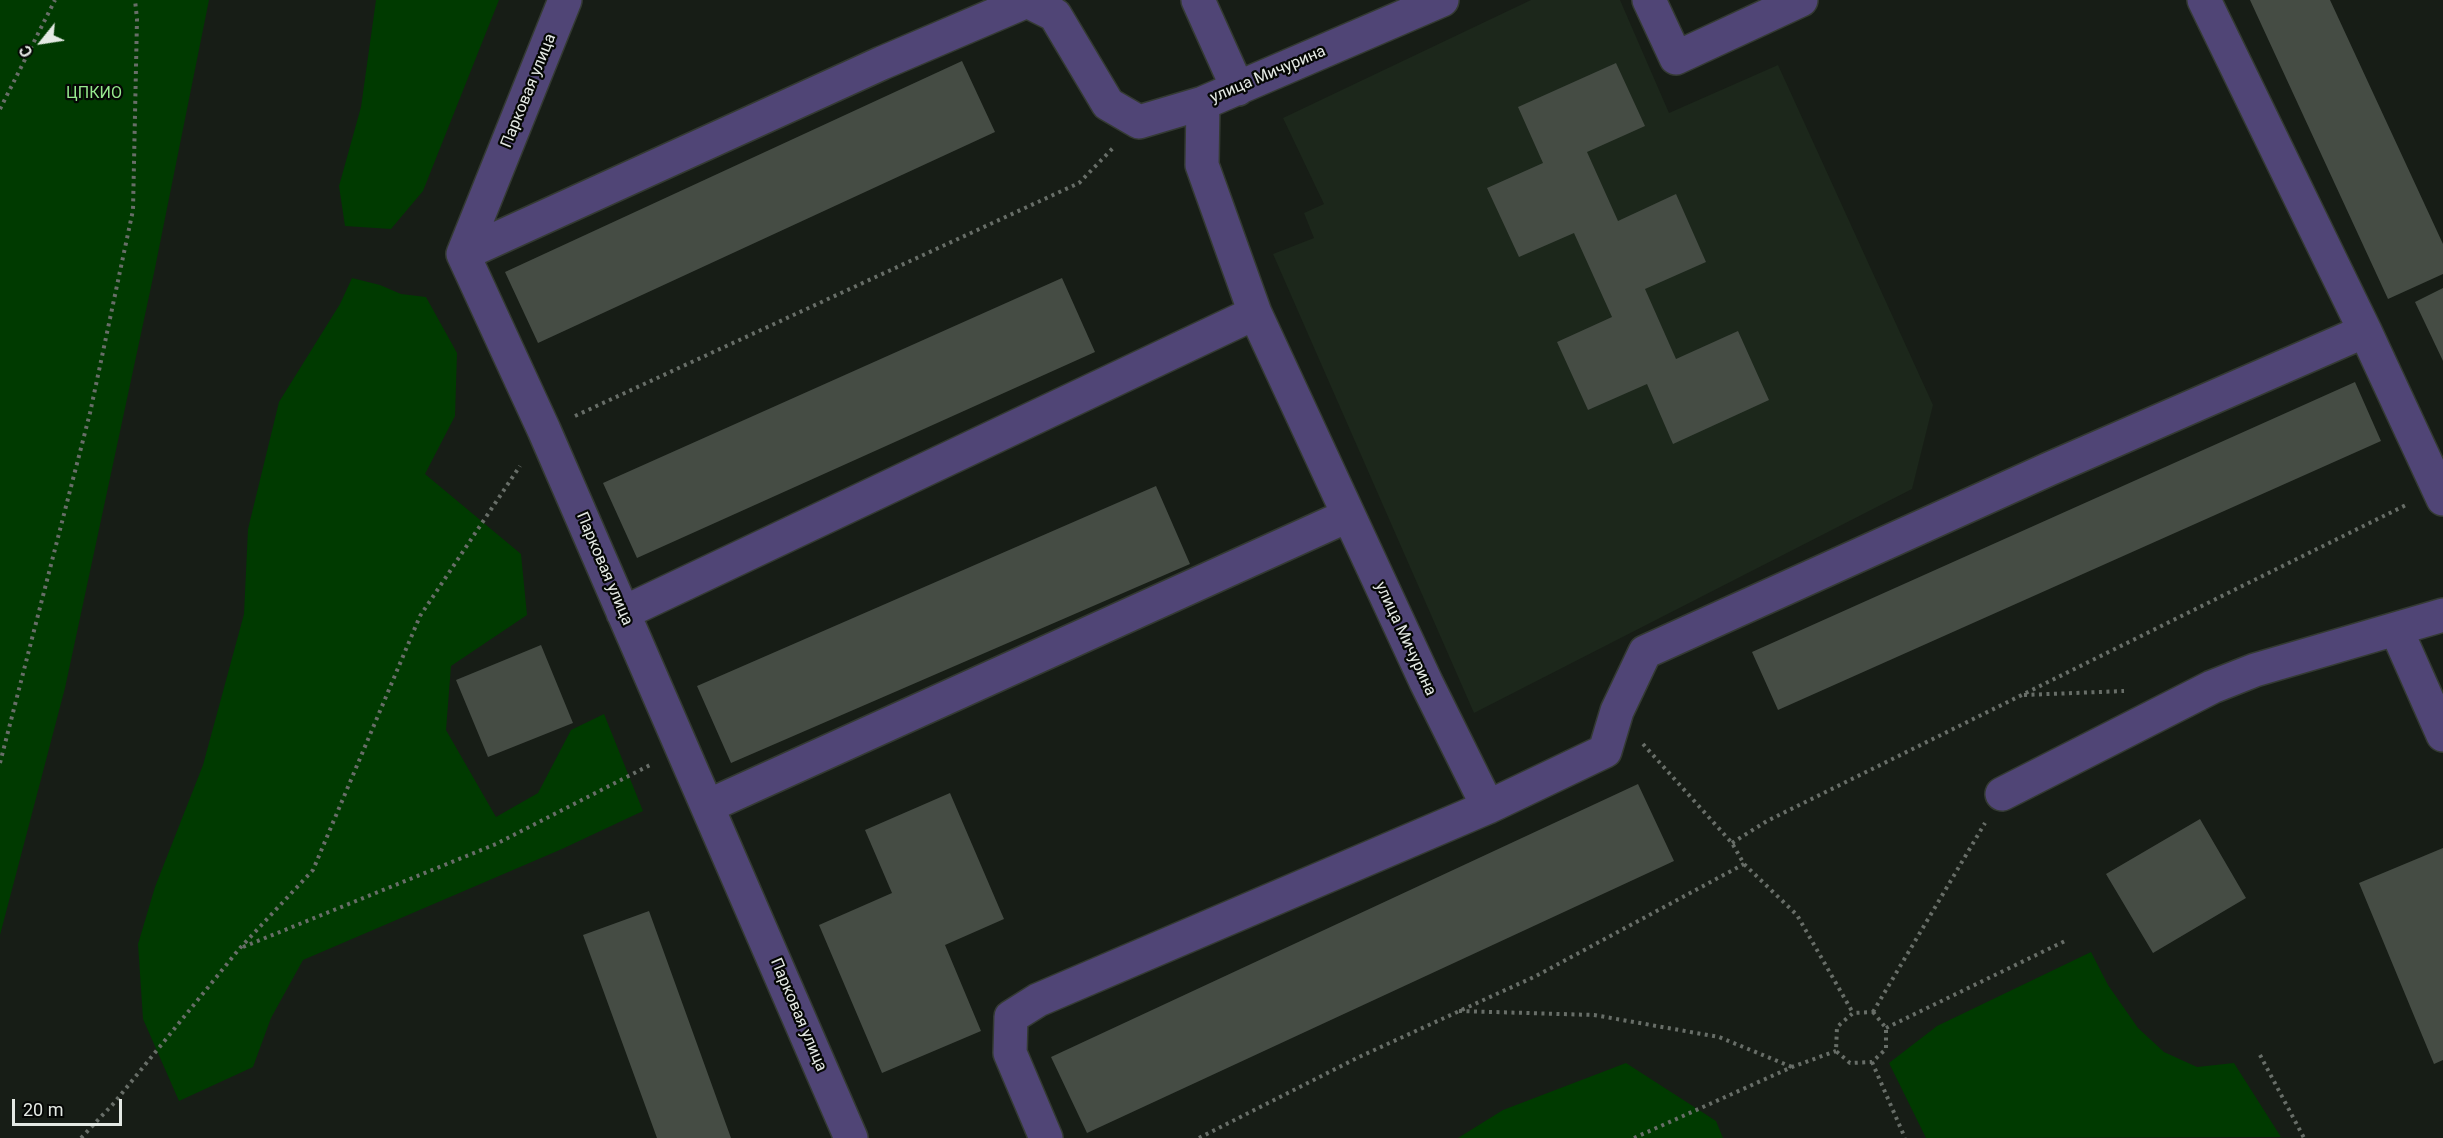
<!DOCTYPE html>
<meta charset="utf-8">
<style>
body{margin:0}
#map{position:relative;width:2443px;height:1138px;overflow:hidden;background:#171d16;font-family:Roboto,sans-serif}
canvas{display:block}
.north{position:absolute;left:12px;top:12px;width:60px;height:60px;-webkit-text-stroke:4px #050705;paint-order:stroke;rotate:240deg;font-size:16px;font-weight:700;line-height:24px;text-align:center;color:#e4e9e4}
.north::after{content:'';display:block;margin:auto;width:21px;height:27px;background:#e4e9e4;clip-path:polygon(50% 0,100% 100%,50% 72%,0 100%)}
.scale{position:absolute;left:12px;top:1099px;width:110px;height:27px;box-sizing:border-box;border:3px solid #e4e9e4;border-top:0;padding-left:8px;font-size:18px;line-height:21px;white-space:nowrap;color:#e4e9e4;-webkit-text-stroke:4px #050705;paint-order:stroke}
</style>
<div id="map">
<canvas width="2443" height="1138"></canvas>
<div class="north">С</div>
<div class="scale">20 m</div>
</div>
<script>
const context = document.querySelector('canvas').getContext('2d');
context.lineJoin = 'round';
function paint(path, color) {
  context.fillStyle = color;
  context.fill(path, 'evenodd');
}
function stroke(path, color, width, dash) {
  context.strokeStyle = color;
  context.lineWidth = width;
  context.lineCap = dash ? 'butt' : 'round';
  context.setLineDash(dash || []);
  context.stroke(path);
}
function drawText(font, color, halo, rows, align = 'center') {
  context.font = font + ' Roboto,sans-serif';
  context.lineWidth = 4.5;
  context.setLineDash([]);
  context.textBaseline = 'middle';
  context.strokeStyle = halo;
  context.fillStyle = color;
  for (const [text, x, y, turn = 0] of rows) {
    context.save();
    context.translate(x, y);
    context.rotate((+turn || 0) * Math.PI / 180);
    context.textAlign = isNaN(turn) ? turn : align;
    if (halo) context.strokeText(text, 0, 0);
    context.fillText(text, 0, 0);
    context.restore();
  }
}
paint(new Path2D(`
 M1531,0H1620L1669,113L1778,65L1933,405L1912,489L1474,713L1273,254L1314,238L1304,213L1324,204L1283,118Z`), '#1c271b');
paint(new Path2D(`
 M0,0H209L154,273L65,688L0,935Z
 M376,0H499L423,191L391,229L345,226L339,186L361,107Z
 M352,278L380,285L401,294L426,297L457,353L455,416L425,474L521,554L527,615L451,666L446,730L496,817L538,793L571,730L604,714L643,811L562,849L303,960L271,1018L253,1067L179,1101L143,1019L138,944L155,887L203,765L244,614L248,529L279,402L340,304Z
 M2091,952L2108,985L2138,1028L2164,1052L2197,1067L2234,1063L2281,1137L1926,1138L1889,1063L1937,1026Z
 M1626,1063L1716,1121L1723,1138H1458L1503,1110Z`), '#003a00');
paint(new Path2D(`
 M2250,0H2330L2443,244V274L2388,299Z
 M962,61L995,132L538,343L505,272Z
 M1616,63L1645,126L1587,152L1618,221L1676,194L1706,262L1645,289L1676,359L1738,331L1769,400L1673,444L1647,384L1588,410L1557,342L1612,317L1574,233L1519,257L1487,188L1543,163L1518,107Z
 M1062,278L1095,352L637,558L603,483Z
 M2443,288V361L2415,302Z
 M2355,382L2381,441L1778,710L1752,652Z
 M1156,486L1190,564L731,763L697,686Z
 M541,645L573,723L488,757L456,680Z
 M1638,784L1674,861L1087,1133L1051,1057Z
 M950,793L1004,919L945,945L981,1031L882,1073L819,925L892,893L865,830Z
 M2200,819L2246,898L2153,953L2106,874Z
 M2443,848V1060L2434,1064L2359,883Z
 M649,911L731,1138H657L583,935Z`), '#454c44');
const minor = new Path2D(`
 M565,0L463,254L544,430L851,1138
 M1198,0L1238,89
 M1649,0L1676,58L1801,0
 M1203,103L1202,165L1255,313L1426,682L1488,807
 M463,254L882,63L1027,1L1055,15L1108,104L1139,122L1203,103L1442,0
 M2365,331L2443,499
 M623,613L1255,313
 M2396,629L2443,735
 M2002,794L2212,687L2255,670L2443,615
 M708,806L1347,516
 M1046,1138L1010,1053L1011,1017L1038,1000L1488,807L1605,751L1617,711L1645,652L2049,469L2365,331L2204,0`);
stroke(minor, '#343a33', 36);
stroke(new Path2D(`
 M0,109L55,0
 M575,416L1079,183L1113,148
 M2024,695L2124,691
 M1643,744L1732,843L1744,864L1797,915L1853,1013
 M0,763L90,413L133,210L137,19L135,0
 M1732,843L1767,821L2408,504
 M243,947L496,844L652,764
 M1459,1011L1594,1015L1719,1037L1792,1067
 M1873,1012L1985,823
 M1873,1012L1886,1028V1049L1872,1062L1850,1063L1836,1051L1837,1027L1853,1013Z
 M1886,1028L2067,940
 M2260,1055L2304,1138
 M1872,1062L1905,1138
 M81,1138L114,1103L240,948L313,870L420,616L520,466
 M1199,1138L1359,1057L1536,976L1744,864
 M1634,1138L1792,1067L1836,1051`), '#686e68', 4, [3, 4.5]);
stroke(minor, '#504576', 33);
drawText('16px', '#e4e9e4', '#050705', [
 ["улица Мичурина",1268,75,-23],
 ["Парковая улица",529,91,-68],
 ["Парковая улица",604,569,67],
 ["улица Мичурина",1405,639,65],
 ["Парковая улица",798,1015,67]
]);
drawText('16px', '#96e98e', '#050705', [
 ["ЦПКИО",94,94]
]);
</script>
